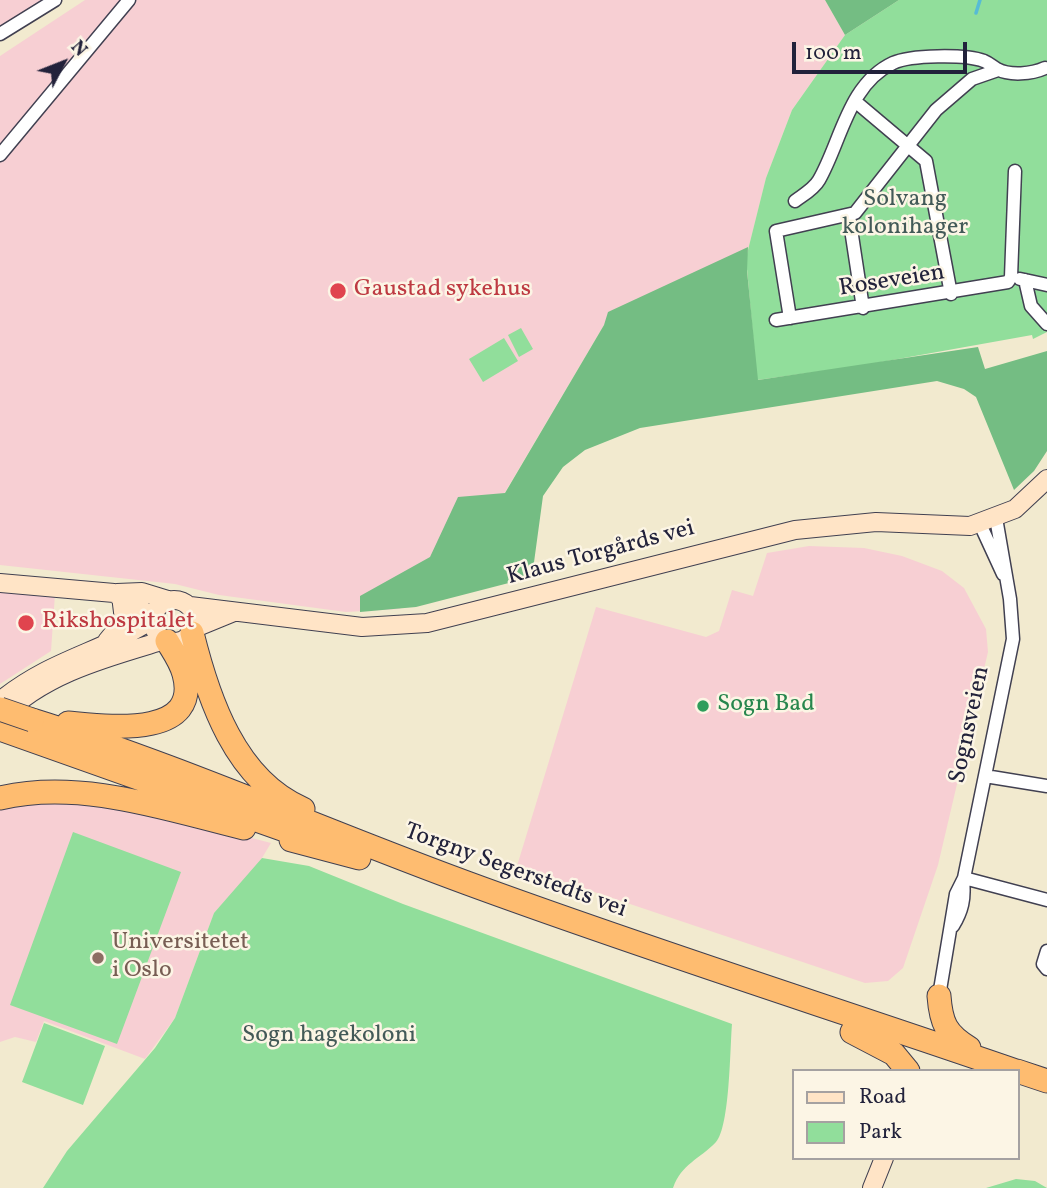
<!DOCTYPE html>
<meta charset="utf-8">
<style>
body{margin:0}
#map{position:relative;width:1047px;height:1188px;overflow:hidden;background:#f2eacf;font-family:Vollkorn,serif}
canvas{display:block}
.legend{position:absolute;left:792px;top:1069px;width:228px;height:91px;box-sizing:border-box;background:#fcf5e5;border:2px solid #a5a1a1;margin:0;padding:9px 12px;list-style:none;font-size:21px;color:#22223b}
.legend li{display:flex;align-items:center;gap:14px;height:35px}
.legend b{width:35px;border:2px solid #a5a1a1}
.north{position:absolute;left:28px;top:28px;width:70px;height:70px;-webkit-text-stroke:5px #fcf5e5;paint-order:stroke;rotate:48deg;font-size:19px;font-weight:700;line-height:28px;text-align:center;color:#22223b}
.north::after{content:'';display:block;margin:auto;width:24px;height:32px;background:#22223b;clip-path:polygon(50% 0,100% 100%,50% 72%,0 100%)}
.scale{position:absolute;left:792px;top:42px;width:175px;height:32px;box-sizing:border-box;border:4px solid #22223b;border-top:0;padding-left:9px;font-size:21px;line-height:24px;white-space:nowrap;color:#22223b;-webkit-text-stroke:5px #fcf5e5;paint-order:stroke}
</style>
<div id="map">
<canvas width="1047" height="1188"></canvas>
<ul class="legend">
<li><b style="height:9px;background:#ffe4c6"></b>Road</li>
<li><b style="height:19px;background:#91de9b"></b>Park</li>
</ul>
<div class="north">N</div>
<div class="scale">100 m</div>
</div>
<script>
const context = document.querySelector('canvas').getContext('2d');
context.lineJoin = 'round';
function paint(path, color) {
  context.fillStyle = color;
  context.fill(path, 'evenodd');
}
function stroke(path, color, width, dash) {
  context.strokeStyle = color;
  context.lineWidth = width;
  context.lineCap = dash ? 'butt' : 'round';
  context.setLineDash(dash || []);
  context.stroke(path);
}
function drawText(font, color, halo, rows, align = 'center') {
  context.font = font + ' Vollkorn,serif';
  context.lineWidth = 5;
  context.setLineDash([]);
  context.textBaseline = 'middle';
  context.strokeStyle = halo;
  context.fillStyle = color;
  for (const [text, x, y, turn = 0] of rows) {
    context.save();
    context.translate(x, y);
    context.rotate((+turn || 0) * Math.PI / 180);
    context.textAlign = isNaN(turn) ? turn : align;
    if (halo) context.strokeText(text, 0, 0);
    context.fillText(text, 0, 0);
    context.restore();
  }
}
paint(new Path2D(`
 M0,0H46L0,28Z
 M85,0H825L845,35L792,110L766,178L746,258L604,325L504,494L400,609L346,612L219,595L175,584L0,565V56Z
 M809,546L864,548L902,556L942,571L964,588L986,629L988,652L938,865L903,968L888,981L865,983L517,866L596,607L706,637L719,631L732,590L753,596L767,553Z
 M0,589L55,594L51,651L0,684Z
 M25,801L85,803L167,816L271,843L256,868L214,913L175,1018L145,1059L44,1021L36,1042L15,1037L0,1042V809Z`), '#f7cfd3');
paint(new Path2D(`
 M899,0H1047V332L1033,339L1032,335L859,366L757,380L746,258L766,178L792,110L845,35Z
 M521,328L533,349L519,357L508,335Z
 M504,338L518,361L483,382L469,359Z
 M73,832L181,872L117,1044L10,1005Z
 M262,858L309,866L403,904L732,1024C730,1047 730,1127 716,1142C699,1160 682,1163 673,1188H43L67,1151L155,1048L175,1018L214,913Z
 M44,1023L105,1046L83,1105L22,1082Z
 M1016,1179L1035,1181L1047,1188H986Z`), '#91de9b');
paint(new Path2D(`
 M825,0H899L845,35Z
 M748,247L747,271L758,380L978,347L985,369L1047,351V451L1034,471L1014,490L976,397L964,389L937,381L640,428L585,450L563,467L543,496L532,577L416,607L360,612V596L430,557L458,497L505,493L604,325L608,312Z`), '#74bd83');
stroke(new Path2D(`
 M976,13L980,0`), '#57bbd5', 3.5);
const street = new Path2D(`
 M0,34L55,0
 M856,102L926,161L951,294
 M0,155L129,0
 M795,201C803,195 814,189 819,180C841,142 848,84 893,63C910,55 965,54 984,61C989,63 993,67 997,69C1010,76 1032,74 1045,68
 M849,216L863,308
 M1011,277L1015,171
 M1020,279L1047,285
 M1025,280L1031,306L1047,324
 M790,318L776,231L855,213L936,110L972,79L998,70
 M776,320L1008,282L1011,277
 M980,524L1003,574
 M985,776L1047,786
 M964,878L1047,900
 M953,926C962,911 965,899 963,881
 M1047,951L1043,964L1047,969
 M939,996L956,894L964,878L1013,639L1010,599L996,518`);
const secondary = new Path2D(`
 M0,583L114,593L153,617
 M117,593L142,592L168,600
 M153 621a21 21 0 1 1 42 0a21 21 0 1 1-42 0Z
 M190,606L362,627L427,623L795,530L876,522L970,526L1015,509L1047,479
 M195,628L234,612
 M107,641L124,620L121,596
 M0,701C51,659 101,653 153,619
 M2,717C44,673 109,657 165,640
 M872,1188L884,1158`);
const highway = new Path2D(`
 M192,633C208,698 235,780 303,809
 M32,720C180,766 322,830 467,883C649,950 833,1008 1016,1071
 M68,723C103,726 202,740 184,674C181,662 173,651 167,641
 M0,729L307,838
 M0,798C80,779 166,809 244,828
 M291,840L359,858
 M939,996C941,1023 946,1034 969,1048
 M852,1032L894,1054L908,1071
 M1017,1071L1047,1081`);
stroke(street, '#414051', 15);
stroke(secondary, '#414051', 20);
stroke(highway, '#414051', 25);
stroke(street, '#fff', 12);
stroke(secondary, '#ffe4c6', 18);
stroke(highway, '#febc70', 23);
const highwayBridge = new Path2D(`
 M0,709L32,720`);
stroke(highwayBridge, '#414051', 25, []);
stroke(highwayBridge, '#febc70', 23);
for (const [x, y, r, color] of [
 [338,291,9,"#e0444e"],
 [26,623,9,"#e0444e"],
 [703,706,7,"#2e9e5b"],
 [98,958,7,"#8d6e63"]
]) {
  const dot = new Path2D();
  dot.arc(x, y, r, 0, 2 * Math.PI);
  context.fillStyle = color;
  context.fill(dot);
  stroke(dot, '#fcf5e5', 2.5);
}
drawText('24px', '#435a58', '#fcf5e5', [
 ["Solvang",905,201],
 ["kolonihager",905,229],
 ["Sogn hagekoloni",329,1037]
]);
drawText('24px', '#22223b', '#fcf5e5', [
 ["Roseveien",892,282,-9],
 ["Klaus Torgårds vei",601,554,-15],
 ["Sognsveien",971,725,-78],
 ["Torgny Segerstedts vei",515,872,20]
]);
drawText('24px', '#be3a42', '#fcf5e5', [
 ["Gaustad sykehus",354,291],
 ["Rikshospitalet",42,623]
], 'left');
drawText('24px', '#27864d', '#fcf5e5', [
 ["Sogn Bad",717,706]
], 'left');
drawText('24px', '#785e54', '#fcf5e5', [
 ["Universitetet",112,944],
 ["i Oslo",112,972]
], 'left');
</script>
